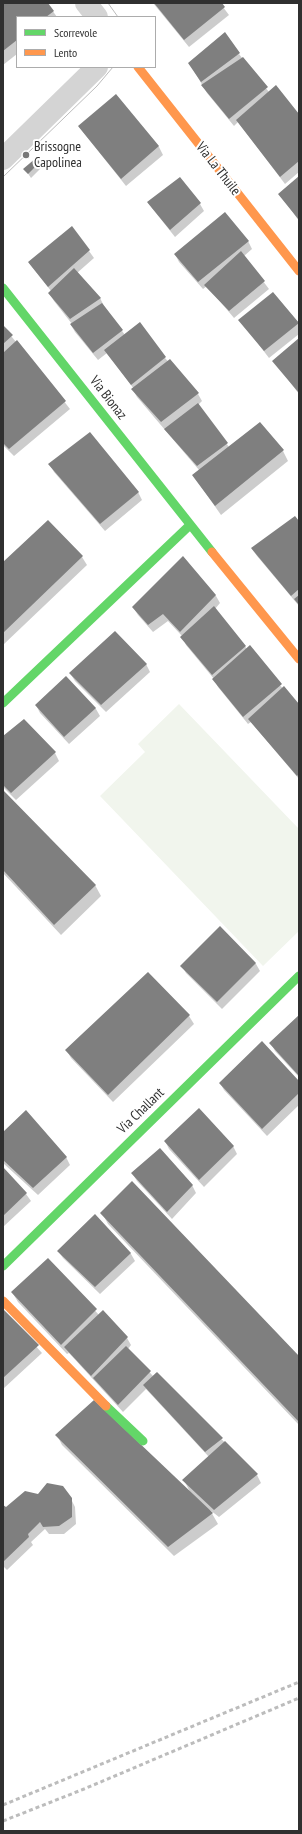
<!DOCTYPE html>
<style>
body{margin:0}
#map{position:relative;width:302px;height:1834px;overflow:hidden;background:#fff;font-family:"PT Sans Narrow",sans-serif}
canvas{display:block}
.frame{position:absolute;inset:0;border:4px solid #303030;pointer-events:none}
.legend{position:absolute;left:16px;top:16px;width:140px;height:52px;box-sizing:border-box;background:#fff;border:1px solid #acacac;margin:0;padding:5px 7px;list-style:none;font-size:12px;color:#303030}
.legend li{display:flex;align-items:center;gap:8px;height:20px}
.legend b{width:20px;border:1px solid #acacac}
</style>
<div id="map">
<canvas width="302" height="1834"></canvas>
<div class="frame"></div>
<ul class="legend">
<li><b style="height:5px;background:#63d668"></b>Scorrevole</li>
<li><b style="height:5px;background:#ff974d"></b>Lento</li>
</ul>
</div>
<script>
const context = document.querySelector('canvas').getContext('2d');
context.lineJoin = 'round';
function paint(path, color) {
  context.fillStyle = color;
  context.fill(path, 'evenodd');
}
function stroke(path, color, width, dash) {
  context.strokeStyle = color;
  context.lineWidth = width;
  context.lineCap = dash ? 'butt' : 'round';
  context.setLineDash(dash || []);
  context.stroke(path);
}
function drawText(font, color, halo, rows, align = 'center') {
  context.font = font + ' "PT Sans Narrow",sans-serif';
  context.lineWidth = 4;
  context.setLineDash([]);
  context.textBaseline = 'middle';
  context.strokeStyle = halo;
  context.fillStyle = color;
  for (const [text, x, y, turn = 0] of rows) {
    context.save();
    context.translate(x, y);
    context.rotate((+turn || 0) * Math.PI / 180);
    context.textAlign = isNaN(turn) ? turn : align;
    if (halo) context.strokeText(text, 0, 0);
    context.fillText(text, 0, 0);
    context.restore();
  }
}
paint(new Path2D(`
 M179,704L299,829V931L263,966L100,796L145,752L138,744Z`), '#f1f5ed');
paint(new Path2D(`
 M3,3H47L57,17H17V54L3,65Z
 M153,3H220L229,15L189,47Z
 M239,54L269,92L299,116V172L285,184L238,122L234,126L207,93L194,71Z
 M116,96L159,147L163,155L126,186L79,127Z
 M36,159L42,167L31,178L25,169Z
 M299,177V221L280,194Z
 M148,203L200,204L204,211L175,237Z
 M248,241L252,249L244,256L269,289L234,318L207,286L203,289L179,262L175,254Z
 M89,251L94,258L77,273L100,298L104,306L125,335L165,358L198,394L202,401L198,405L229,447L259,424L283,451L288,461L221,515L193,475L199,470L137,397L133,390L134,389L107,353L98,360L75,332L71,325L72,324L54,301L49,293L51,291L29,263Z
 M273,293L299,323V334L269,358L240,320Z
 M3,326L16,342L17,341L70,409L14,456L3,445Z
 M299,339V394L274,361Z
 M50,465L138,492L142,500L105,531L54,472Z
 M48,521L82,557L87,565L3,645V563Z
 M299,522V606L257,556L252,549Z
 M183,557L216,596L220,603L215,609L247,649L299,706V779L251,722L248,724L218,687L214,679L186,645L182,636L168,621L153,632L138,615L133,607Z
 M146,664L150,672L106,712L75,681L70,673Z
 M66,677L96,709L100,716L69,744L40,713L36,705Z
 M3,737L55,753L59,761L16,800L3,787Z
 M3,791L95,885L101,896L61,935L3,873Z
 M220,928L256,964L260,971L222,1009L186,973L182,966Z
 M148,973L189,1016L194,1024L113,1102L71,1058L67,1051Z
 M299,1017V1077L275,1051L271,1043Z
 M299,1082V1105L267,1136L224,1090L220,1083Z
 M3,1133L66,1157L70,1165L38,1195L3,1163Z
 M165,1141L233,1146L237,1154L204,1187L169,1149Z
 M3,1169L26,1194L31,1201L3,1227Z
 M132,1173L192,1185L196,1193L172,1219L137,1181Z
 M102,1213L299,1357V1425L108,1224Z
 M95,1216L131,1254L135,1261L100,1294L63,1258L58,1251Z
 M48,1259L99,1315L127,1338L131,1345L128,1349L153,1376L156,1373L257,1475L261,1483L219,1517L210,1510L218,1524L174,1556L62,1445L57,1435L190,1492L184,1480L209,1457L146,1389L123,1412L69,1353L67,1354L18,1302L12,1292Z
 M3,1310L42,1353L3,1389Z
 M71,1499L75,1507L76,1524L64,1534H49L45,1529L31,1542L33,1545L7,1570L3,1566V1506L6,1509Z`), '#0003');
paint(new Path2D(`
 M3,3H48L54,11L46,17H17V40L3,51Z
 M154,3H222L225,7L184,40Z
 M225,32L240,53L201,82L188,63Z
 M243,57L268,87L229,119L201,85Z
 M276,85L299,114V161L280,177L236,120Z
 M116,94L159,146L121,179L78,126Z
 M36,158L40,162L28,174L23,169Z
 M299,176V220L278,194Z
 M180,177L201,203L170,230L147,202Z
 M225,212L249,241L198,282L174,254Z
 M72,226L90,250L48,287L28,262Z
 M241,251L265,281L229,311L204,285Z
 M74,268L101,298L70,319L48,293Z
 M273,292L299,323L264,351L238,320Z
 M102,303L123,330L93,353L70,324Z
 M140,322L166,357L131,385L104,350Z
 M3,325L13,335L3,344Z
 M299,338V393L272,361Z
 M17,340L66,401L9,449L3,443V353Z
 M170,359L199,393L161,422L131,389Z
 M198,403L228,443L197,466L164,429Z
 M260,422L284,450L215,506L192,475Z
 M90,432L139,492L100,524L48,464Z
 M295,516L299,521V589L291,596L251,548Z
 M48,520L83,556L3,633V562Z
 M183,556L216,595L180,632L163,614L148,625L132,607Z
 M299,595V605L294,599Z
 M214,606L246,646L212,675L180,637Z
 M115,631L147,664L101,705L69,673Z
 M250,645L282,684L243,717L212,679Z
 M66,676L96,708L64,737L35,705Z
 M284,686L299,704V774L297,776L248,719Z
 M24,719L56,752L11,793L3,785V736Z
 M3,790L96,885L54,925L3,870Z
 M220,926L256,963L217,1002L180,966Z
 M148,972L190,1015L108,1095L65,1050Z
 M299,1015V1076L269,1043Z
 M262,1041L299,1081V1093L262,1129L219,1083Z
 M199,1108L234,1146L199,1180L164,1141Z
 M26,1110L67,1157L33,1188L3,1160V1132Z
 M160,1148L193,1185L167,1212L131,1173Z
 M3,1167L27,1193L3,1216Z
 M132,1181L299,1356V1422L100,1213Z
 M95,1214L131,1253L95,1287L57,1251Z
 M48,1258L97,1309L61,1345L11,1292Z
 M3,1309L39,1345L3,1378Z
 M103,1310L128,1337L91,1376L64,1347Z
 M126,1346L151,1371L118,1405L93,1378Z
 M157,1372L223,1438L205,1452L143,1385Z
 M94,1400L213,1513L168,1547L55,1435Z
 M225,1441L258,1474L214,1510L182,1480Z
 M47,1483L63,1486L72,1498V1517L59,1526L43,1527L40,1522L28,1534L29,1537L3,1562V1505L6,1507L25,1491L38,1494Z`), '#7f7f7f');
stroke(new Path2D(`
 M86,3L97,17
 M3,159L97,67`), '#d4d4d4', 22);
stroke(new Path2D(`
 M3,288L212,552
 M3,703L190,525
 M3,1266L299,976
 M106,1406L143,1441`), '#63d668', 9);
stroke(new Path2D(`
 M138,67L299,271
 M212,552L299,659
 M3,1301L106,1406`), '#ff974d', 9);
stroke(new Path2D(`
 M108,3L118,17
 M3,177L97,86L113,67`), '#bcbcbc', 1);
stroke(new Path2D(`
 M3,1805L299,1682
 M3,1821L84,1789L299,1698`), '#bcbcbc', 3, [4, 3]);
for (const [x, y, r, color] of [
 [26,155,4,"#787878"]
]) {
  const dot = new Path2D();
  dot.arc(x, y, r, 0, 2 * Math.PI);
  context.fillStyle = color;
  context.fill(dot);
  stroke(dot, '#fff', 1.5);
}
drawText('14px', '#303030', '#fff', [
 ["Brissogne",34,147],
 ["Capolinea",34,163]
], 'left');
drawText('14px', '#303030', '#fff', [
 ["Via La Thuile",218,169,52],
 ["Via Bionaz",108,398,52],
 ["Via Challant",141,1111,-44]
]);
</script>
